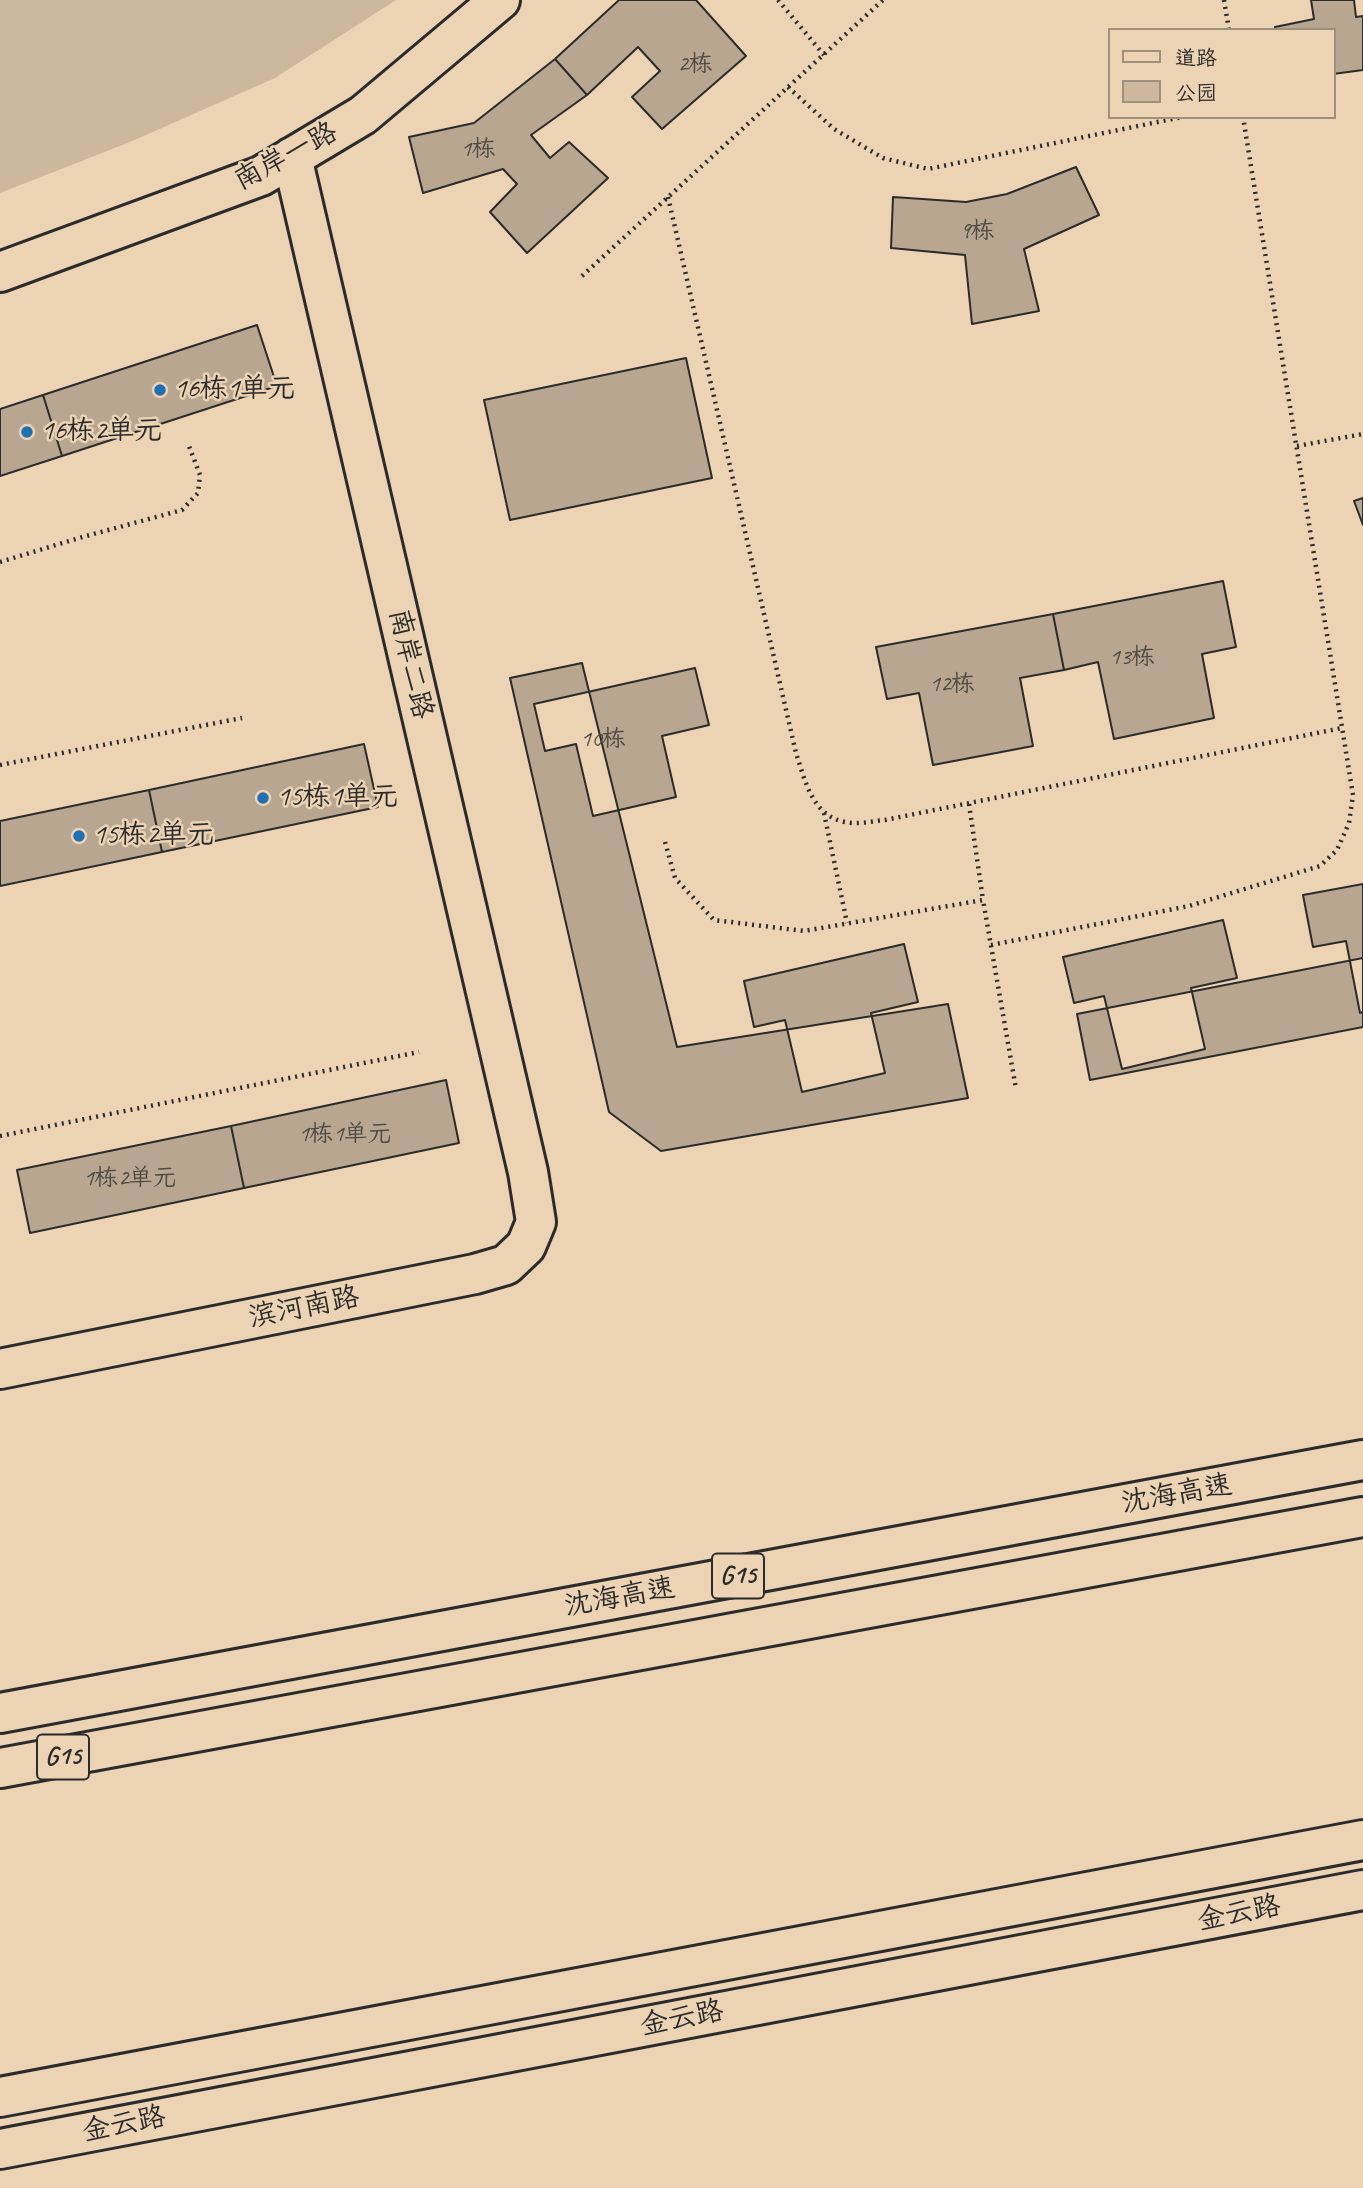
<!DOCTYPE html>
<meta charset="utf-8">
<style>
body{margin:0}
#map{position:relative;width:1363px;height:2188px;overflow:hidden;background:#ecd3b4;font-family:Caveat,"LXGW WenKai TC",sans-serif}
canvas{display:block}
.legend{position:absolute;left:1108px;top:28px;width:228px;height:91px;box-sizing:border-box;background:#ecd3b4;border:2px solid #9f907d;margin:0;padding:9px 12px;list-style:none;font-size:21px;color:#2b2b2b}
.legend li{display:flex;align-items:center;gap:14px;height:35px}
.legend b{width:35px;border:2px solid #9f907d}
</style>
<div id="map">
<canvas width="1363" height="2188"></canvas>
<ul class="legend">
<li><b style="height:9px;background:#ecd3b4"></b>道路</li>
<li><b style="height:19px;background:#cdb89e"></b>公园</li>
</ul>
</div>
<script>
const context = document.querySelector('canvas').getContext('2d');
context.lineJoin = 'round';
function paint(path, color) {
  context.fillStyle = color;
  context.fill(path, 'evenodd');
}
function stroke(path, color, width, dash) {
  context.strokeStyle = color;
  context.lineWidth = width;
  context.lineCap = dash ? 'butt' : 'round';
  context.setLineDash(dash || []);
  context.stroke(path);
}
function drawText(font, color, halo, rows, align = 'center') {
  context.font = font + ' Caveat,"LXGW WenKai TC",sans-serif';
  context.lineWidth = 5;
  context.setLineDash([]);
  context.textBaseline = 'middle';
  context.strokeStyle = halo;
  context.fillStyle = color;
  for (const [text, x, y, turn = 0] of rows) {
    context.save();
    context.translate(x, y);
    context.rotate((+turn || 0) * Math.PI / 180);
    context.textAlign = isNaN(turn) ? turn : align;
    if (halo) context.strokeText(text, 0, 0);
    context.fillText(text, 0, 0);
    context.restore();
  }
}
paint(new Path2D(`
 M0,0H396L275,78L130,142L0,193Z`), '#cdb89e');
const building = new Path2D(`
 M619,0H696L746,56L662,129L632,97L660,71L638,47L587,95L555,59Z
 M1311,0H1354L1356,17L1363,16V70L1333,74V30H1276L1275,27L1314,19Z
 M555,59L587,95L531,135L550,158L569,142L608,178L527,253L490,212L517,184L503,169L423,193L409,137L474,123Z
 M1076,167L1099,215L1024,249L1039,311L972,324L965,255L891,248L893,197L966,202L1007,194Z
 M257,325L277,386L62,456L43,395Z
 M686,358L712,478L510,520L484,400Z
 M43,395L62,456L0,476V409Z
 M1363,498V525L1354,501Z
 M1223,581L1236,647L1202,654L1214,718L1114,739L1098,662L1064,670L1053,614Z
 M1053,614L1064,670L1020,678L1033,746L933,765L919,693L887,699L876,647Z
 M582,663L677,1047L948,1004L968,1098L661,1151L609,1112L510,678Z
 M695,668L709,725L662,736L676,797L593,816L576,744L545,751L534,704Z
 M364,744L378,807L162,852L149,790Z
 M149,790L162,852L0,886V821Z
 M1363,884V1012L1360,1013L1346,941L1313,947L1303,895Z
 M1223,920L1237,978L1191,988L1205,1049L1122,1069L1104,996L1074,1003L1063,957Z
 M904,944L918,1002L871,1013L885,1073L802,1092L785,1020L754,1027L744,981Z
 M1363,958V1027L1090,1080L1077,1014Z
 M446,1080L459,1143L244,1188L231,1126Z
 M231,1126L244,1188L30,1233L17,1170Z`);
paint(building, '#b9a691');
stroke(building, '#2b2b2b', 2);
const minor = new Path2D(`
 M0,272L261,176L363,115L500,0
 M0,1369L475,1274L506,1265L526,1246L536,1222L528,1172L292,157
 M0,2097L1363,1840
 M0,2149L1363,1890`);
const highway = new Path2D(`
 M0,1713L1363,1460
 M0,1768L1363,1517`);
stroke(minor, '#2b2b2b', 44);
stroke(highway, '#2b2b2b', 44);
stroke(new Path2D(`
 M778,0L824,55
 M1224,0L1229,30
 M788,87L834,129L883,158L928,169L1182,117
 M668,197L796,753C805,780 812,816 845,822C857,825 873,821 885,820L1342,728
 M582,276L883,0
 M1297,446L1363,434
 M0,562L79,538L182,510L198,493L200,475L189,446
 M0,765L242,718
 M969,804L983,900
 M824,813L847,923
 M665,842L675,878L714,920L804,931L983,900L1016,1089
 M991,945L1189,906L1320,866L1337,850L1349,823L1353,795L1243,117
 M0,1136L419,1052`), '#2b2b2b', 4.5, [2, 5]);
stroke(minor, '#ecd3b4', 38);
stroke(highway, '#ecd3b4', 38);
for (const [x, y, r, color] of [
 [160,390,7,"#1f6fb2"],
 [27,432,7,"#1f6fb2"],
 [263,798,7,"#1f6fb2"],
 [79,836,7,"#1f6fb2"]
]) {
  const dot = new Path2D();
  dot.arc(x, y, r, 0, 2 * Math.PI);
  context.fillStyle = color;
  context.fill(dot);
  stroke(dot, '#ecd3b4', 2.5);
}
drawText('24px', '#4e4a44', null, [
 ["2栋",695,65],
 ["1栋",478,150],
 ["9栋",977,232],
 ["13栋",1132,658],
 ["12栋",952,685],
 ["10栋",603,740],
 ["1栋1单元",345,1135],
 ["1栋2单元",130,1179]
]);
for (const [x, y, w] of [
 [738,1576,52],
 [63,1757,52]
]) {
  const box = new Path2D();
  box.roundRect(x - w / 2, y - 22.5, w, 45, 5);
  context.fillStyle = '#ecd3b4';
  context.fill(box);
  stroke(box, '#2b2b2b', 2);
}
drawText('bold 26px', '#2b2b2b', null, [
 ["G15",738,1576],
 ["G15",63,1757]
]);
drawText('28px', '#2b2b2b', '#ecd3b4', [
 ["南岸一路",286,157,-28],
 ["南岸二路",410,664,77],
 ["滨河南路",304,1308,-11],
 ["沈海高速",1177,1495,-10],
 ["沈海高速",620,1598,-10],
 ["金云路",1239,1914,-11],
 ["金云路",682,2019,-11],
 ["金云路",124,2125,-11]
]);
drawText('28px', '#2b2b2b', '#ecd3b4', [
 ["16栋1单元",174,390],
 ["16栋2单元",41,432],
 ["15栋1单元",277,798],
 ["15栋2单元",93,836]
], 'left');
</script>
